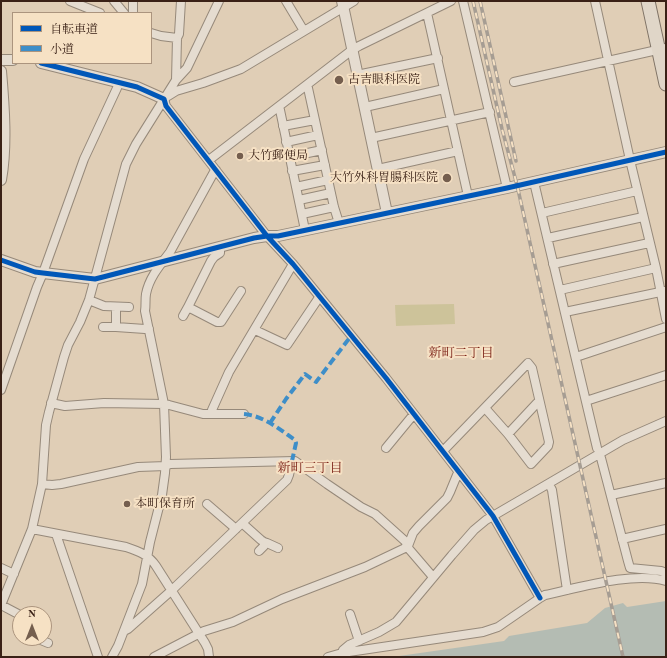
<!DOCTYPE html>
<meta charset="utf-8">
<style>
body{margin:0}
#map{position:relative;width:667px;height:658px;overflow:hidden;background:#e0ceb6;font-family:"Old Standard TT","Noto Serif JP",serif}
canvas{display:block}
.frame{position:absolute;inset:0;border:2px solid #3a2116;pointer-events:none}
.legend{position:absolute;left:12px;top:12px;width:140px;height:52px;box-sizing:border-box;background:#f6e1c4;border:1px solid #ab947e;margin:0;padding:5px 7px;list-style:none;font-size:12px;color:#3a2116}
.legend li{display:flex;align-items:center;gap:8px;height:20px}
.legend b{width:20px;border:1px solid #ab947e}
.north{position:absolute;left:12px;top:606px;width:40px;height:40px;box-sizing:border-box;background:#f6e1c4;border:1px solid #ab947e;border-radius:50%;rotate:0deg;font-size:11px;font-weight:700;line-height:16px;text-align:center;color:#3a2116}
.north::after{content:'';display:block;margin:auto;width:14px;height:18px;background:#745e4e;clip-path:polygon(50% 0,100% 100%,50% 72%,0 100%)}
</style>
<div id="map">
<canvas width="667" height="658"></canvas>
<div class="frame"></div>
<ul class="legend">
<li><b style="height:5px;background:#0057b8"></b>自転車道</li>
<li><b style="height:5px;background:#3e8ec8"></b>小道</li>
</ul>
<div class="north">N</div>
</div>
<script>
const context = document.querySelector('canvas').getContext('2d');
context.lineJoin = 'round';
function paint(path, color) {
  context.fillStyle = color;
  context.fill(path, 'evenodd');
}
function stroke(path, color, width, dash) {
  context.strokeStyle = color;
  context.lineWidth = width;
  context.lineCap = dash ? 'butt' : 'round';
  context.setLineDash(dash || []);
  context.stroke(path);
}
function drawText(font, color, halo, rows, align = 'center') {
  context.font = font + ' "Old Standard TT","Noto Serif JP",serif';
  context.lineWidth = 4;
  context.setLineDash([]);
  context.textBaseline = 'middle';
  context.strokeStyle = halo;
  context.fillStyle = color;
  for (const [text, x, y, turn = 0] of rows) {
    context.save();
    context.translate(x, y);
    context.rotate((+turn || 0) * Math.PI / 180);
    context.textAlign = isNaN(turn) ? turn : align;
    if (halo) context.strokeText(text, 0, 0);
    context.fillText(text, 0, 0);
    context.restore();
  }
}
paint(new Path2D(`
 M454,304L455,324L396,326L395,305Z`), '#cdc39a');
paint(new Path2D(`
 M666,601V657H392L504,641L509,636L587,623L605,608L623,603L627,607Z`), '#b4bcb3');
const minor = new Path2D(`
 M70,1L100,13
 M114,1L124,13
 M286,1L304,31
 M463,1L507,188
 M595,1L630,160L656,268L666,319
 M133,13V1
 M427,13L468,196
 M151,33L161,36L177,38
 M357,75L438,58
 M176,80L187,68L219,1
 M514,82L666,48
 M306,86L308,88L334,207L339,223
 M168,96L176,91L203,83L241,69L354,1
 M164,99L166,106L267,236L293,264L386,378L493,516L540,598
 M278,107L280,110L305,230
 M365,107L444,89
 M283,126L315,120
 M371,138L490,112
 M286,142L318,135
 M289,157L322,150
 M209,160L352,50L359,46L451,1
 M378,169L458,151
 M292,171L325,165
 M534,182L597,448
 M296,187L328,180
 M299,200L331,193
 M542,213L637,191
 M302,214L334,207
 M548,238L643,217
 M553,264L649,243
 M560,290L656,268
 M89,300L104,306L129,307
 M188,307L211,261L214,257L220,253V247
 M565,312L665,291
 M183,316L188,307L217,322H221L241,291
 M103,327H116V307
 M116,327L145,329H149
 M255,330L287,345L318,299L320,297
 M576,357L666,327
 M1,390L37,287L43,273L84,159L117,88L119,82
 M586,401L666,375
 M51,403L65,406L104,403L164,404L169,405L203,414H244
 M212,414V410L229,372L293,264
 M508,434L537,403H540
 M386,448L414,414
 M443,451L528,363L532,368L549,442L548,446L531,464L508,434L485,408
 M601,458L628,561L630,568L661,571L666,573
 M42,484L52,485L61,484L138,467L166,466L170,464L295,461L327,484L361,507L375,514L405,541L409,549L433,577
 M551,488L552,490L567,590
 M611,495L666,483
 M207,504L236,529
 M242,523L261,540L264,542
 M32,529L126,547C138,551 149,555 156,566L205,643L208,649L209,657
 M56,534L98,657
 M622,539L666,529
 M259,551L264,546V542L267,543L278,548
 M1,568L14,574
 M350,614L359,641
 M20,615L1,605L32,529L42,484L46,425L49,412L64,357L68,345L80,322L89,300L126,164L136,144L176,80L177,38L179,34L181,1
 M20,629V630
 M124,631L128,629L172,590L287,480L289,475L292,461
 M36,638L48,643
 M342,653L343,650L349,645L379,632L396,622L452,555L474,530L486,520L623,440L666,421
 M112,657L118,646L142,584L150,542L162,495L165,473L166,457L164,404L145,311C146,306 145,300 146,294C149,278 160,265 170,252L214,172L216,170
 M154,657L204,631L233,622L282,599L365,567L405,548L408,546L413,533L419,526L447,498L450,492L457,475L459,472
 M328,657L342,653L483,632L498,627L540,598L545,595C578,588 634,571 666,581`);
const tertiary = new Path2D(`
 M342,1L387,213
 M1,60H13
 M41,63L137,87L164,99
 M1,71C4,106 7,146 1,180
 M1,260L35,272L43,273L86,278L95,279L103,277L254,238L267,236H278L507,188L666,152`);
const trunk = new Path2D(`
 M648,1L666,84`);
stroke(minor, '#96897a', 10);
stroke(tertiary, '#96897a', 12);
stroke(trunk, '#7e7265', 15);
stroke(minor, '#e5dcd0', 8);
stroke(tertiary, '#e5dcd0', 10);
stroke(trunk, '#e0d6c8', 13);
const rail = new Path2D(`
 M473,1L502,129L517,185L623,657
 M480,1L516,161`);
stroke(rail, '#a69d93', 3.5);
stroke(rail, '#f6e1c4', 2, [6]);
stroke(new Path2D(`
 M244,414C264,416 279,429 295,440L296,443L292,461
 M270,423L286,399L305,374L316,382L351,336`), '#3e8ec8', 4, [8, 4]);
stroke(new Path2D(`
 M41,63L137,87L164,99L166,106L267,236L293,264L386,378L493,516L540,598
 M1,260L35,272L43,273L86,278L95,279L103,277L254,238L267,236H278L507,188L666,152`), '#0057b8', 5);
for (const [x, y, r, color] of [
 [339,80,5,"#745e4e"],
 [240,156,4,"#745e4e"],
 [447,178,5,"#745e4e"],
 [127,504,4,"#745e4e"]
]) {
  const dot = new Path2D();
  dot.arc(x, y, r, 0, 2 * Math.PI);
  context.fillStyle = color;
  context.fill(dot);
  stroke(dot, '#f6e1c4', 1.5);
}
drawText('12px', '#3a2116', '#f6e1c4', [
 ["古吉眼科医院",348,80],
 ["大竹郵便局",248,156],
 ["大竹外科胃腸科医院",438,178,"right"],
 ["本町保育所",135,504]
], 'left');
drawText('13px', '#7a1f14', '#f6e1c4', [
 ["新町二丁目",461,354],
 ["新町三丁目",310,469]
]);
</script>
